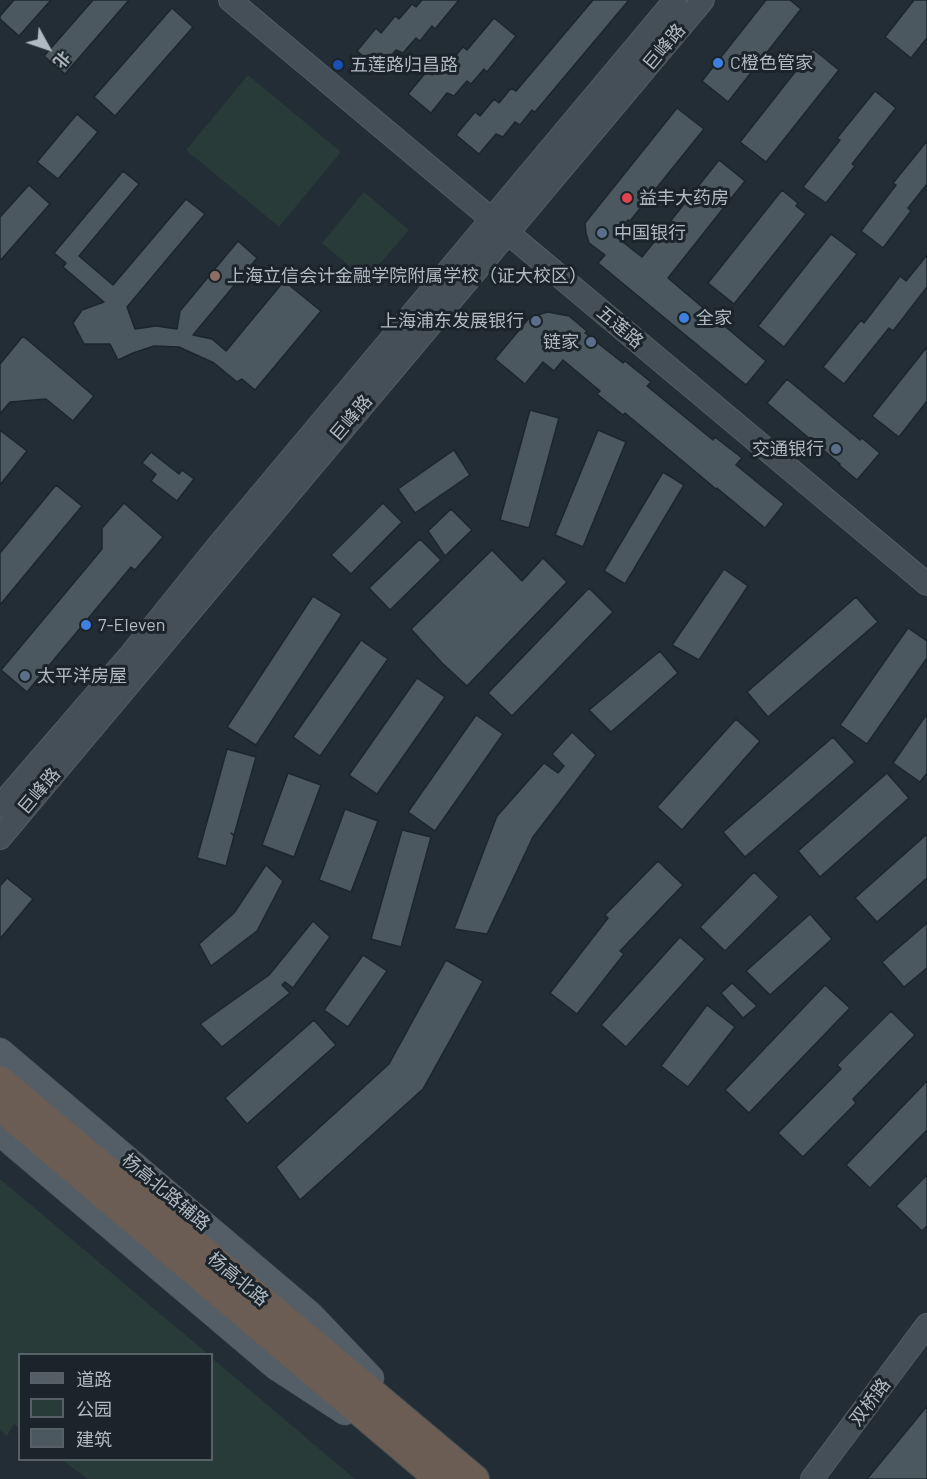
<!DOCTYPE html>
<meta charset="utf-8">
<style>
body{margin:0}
#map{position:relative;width:927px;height:1479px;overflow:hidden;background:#222d35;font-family:Barlow,"Noto Sans SC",sans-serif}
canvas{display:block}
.legend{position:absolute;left:18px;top:1353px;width:195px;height:108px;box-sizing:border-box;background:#1b242a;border:2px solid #576067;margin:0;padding:8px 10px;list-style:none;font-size:18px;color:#b0bac2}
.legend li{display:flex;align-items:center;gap:12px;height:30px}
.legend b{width:30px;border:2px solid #576067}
.north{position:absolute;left:18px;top:18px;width:60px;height:60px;-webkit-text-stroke:4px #1b242a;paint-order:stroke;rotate:130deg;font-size:16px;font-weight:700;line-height:24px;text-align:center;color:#b0bac2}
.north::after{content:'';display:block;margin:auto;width:21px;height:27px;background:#b0bac2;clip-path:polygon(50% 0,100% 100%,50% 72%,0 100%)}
</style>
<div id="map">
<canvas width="927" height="1479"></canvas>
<ul class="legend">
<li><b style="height:8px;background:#535e66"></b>道路</li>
<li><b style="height:16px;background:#283b38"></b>公园</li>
<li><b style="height:16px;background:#4b5860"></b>建筑</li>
</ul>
<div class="north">北</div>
</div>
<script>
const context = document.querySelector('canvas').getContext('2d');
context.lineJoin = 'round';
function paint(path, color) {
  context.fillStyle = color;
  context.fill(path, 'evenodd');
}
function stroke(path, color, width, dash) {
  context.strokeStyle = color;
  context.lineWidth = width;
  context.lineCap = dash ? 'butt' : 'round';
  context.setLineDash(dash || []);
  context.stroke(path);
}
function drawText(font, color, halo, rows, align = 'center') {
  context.font = font + ' Barlow,"Noto Sans SC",sans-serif';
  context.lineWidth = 6;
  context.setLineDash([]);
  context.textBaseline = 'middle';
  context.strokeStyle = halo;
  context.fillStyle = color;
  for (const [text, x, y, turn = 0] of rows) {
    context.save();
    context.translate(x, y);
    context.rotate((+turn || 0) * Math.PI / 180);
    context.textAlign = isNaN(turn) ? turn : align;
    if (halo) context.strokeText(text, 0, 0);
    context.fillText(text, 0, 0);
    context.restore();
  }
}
paint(new Path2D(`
 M248,75L341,152L279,227L186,150Z
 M364,192L409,230L366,280L322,243Z
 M0,1179L208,1354H20L19,1428L14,1424L7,1436L0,1430Z
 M212,1358L355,1479H88L62,1460H212Z`), '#283b38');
const building = new Path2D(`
 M14,0H51L19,36L0,19V16Z
 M93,0H129L65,74L44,56Z
 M422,0H459L435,29L432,26L420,41L416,38L403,53L396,50L379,70L357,51L376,28L381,33L395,16L399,19L412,4L416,7Z
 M593,0H629L535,112L532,110L520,125L515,122L503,137L496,134L479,154L456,135L475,112L480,116L494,99L499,103L511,88L516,91Z
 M766,0H790L801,9L728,102L702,81Z
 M914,0H927V38L911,58L885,37Z
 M172,8L193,27L115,116L94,97Z
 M494,18L516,36L487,72L484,69L471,84L467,81L454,96L447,93L431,113L408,94L427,71L432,75L446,58L450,62L463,47L467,50Z
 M813,49L839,70L766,162L740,142Z
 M875,91L896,108L852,164L855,166L826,203L803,187L840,140L837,138Z
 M677,108L704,129L630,221L628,220L615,236L642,257L719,160L745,181L668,278L766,361L746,385L598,263L605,255L589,243L586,233L585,223Z
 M77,114L98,132L58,179L37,162Z
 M927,141V184L908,208L911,211L883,248L861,231L896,185L893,183Z
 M123,171L139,184L79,256L113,285L186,199L205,214L127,307L135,329L156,326L177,329L180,311L238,241L257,258L193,335L212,339L226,351L284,281L321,311L255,390L242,379L237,382L214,363L179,347L154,346L133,353L118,360L110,344H84L73,323L82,310L104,302L63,267L66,263L54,253Z
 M29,185L50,204L0,261V217Z
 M782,190L798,203L796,206L806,214L734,304L708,283Z
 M831,234L857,254L784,347L758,326Z
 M927,255V287L893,331L889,328L844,384L823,367L861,320L864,323L900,276L906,281Z
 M548,312L569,316L587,331L585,333L623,363L625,361L651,382L647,386L713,440L715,437L742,458L736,465L784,504L765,528L717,488L716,489L625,413L623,415L597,394L600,391L563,360L554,371L543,362L525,384L495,359L530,317Z
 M23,336L94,396L73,421L46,399L10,402L0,414V364Z
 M927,347V401L899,437L872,416Z
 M787,379L860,440L862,438L880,453L857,480L839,465L840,464L767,403Z
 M530,410L559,418L529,528L500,520Z
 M0,430L27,451L0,485Z
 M598,430L626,442L583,547L555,535Z
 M454,450L470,475L415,513L398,489Z
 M151,452L179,474L182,470L194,479L177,501L151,481L156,474L142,463Z
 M663,472L684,485L625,584L604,571Z
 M56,485L82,506L0,605V553Z
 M124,503L163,537L135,570L131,567L27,692L1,670L102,549V528Z
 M383,503L402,522L351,574L331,555Z
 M451,509L472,530L445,556L428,531Z
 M420,539L441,560L390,610L369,588Z
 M492,550L522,581L543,558L567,582L467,686L442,663L411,629Z
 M724,569L748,586L699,660L672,645Z
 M589,588L613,612L512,716L488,693Z
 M313,596L342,614L256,745L227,727Z
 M856,597L878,622L768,717L747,692Z
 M908,628L927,641V658L867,744L840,725Z
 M361,640L388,659L320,756L293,737Z
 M660,651L678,673L611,732L589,710Z
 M417,678L445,697L377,794L349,775Z
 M927,714V773L920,782L893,763Z
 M476,715L503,734L435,831L408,812Z
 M736,719L760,741L682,830L657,807Z
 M572,732L596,755L533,837L487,934L454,929L497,816L544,763L558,773L564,766L552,754Z
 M833,737L855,762L745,857L723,832Z
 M227,749L256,757L234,835L231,833L234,836L226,866L197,858Z
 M288,773L321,785L294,857L262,845Z
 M887,773L909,798L820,877L798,851Z
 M345,809L378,821L351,892L319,880Z
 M402,830L431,837L401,947L371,939Z
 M927,834V878L877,922L855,898Z
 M658,861L683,885L620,951L624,954L577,1014L550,993L608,918L605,915Z
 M266,865L283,881L257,931L211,966L199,944L234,913Z
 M754,872L779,897L725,951L700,927Z
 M7,878L33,899L0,939V886Z
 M810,914L832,939L770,995L746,971Z
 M313,921L330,937L293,988L285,982L282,985L290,993L222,1047L200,1024L269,975Z
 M927,923V968L904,987L882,962Z
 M680,937L705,959L626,1047L601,1025Z
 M363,955L387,971L348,1027L324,1010Z
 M446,960L483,981L423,1089L300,1200L276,1167L389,1064Z
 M732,983L757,1006L743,1018L721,993Z
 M825,985L850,1008L749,1113L725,1090Z
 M707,1005L735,1027L688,1087L661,1066Z
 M891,1011L915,1035L853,1099L856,1103L803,1157L778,1133L841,1069L837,1065Z
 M314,1020L336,1045L247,1124L225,1098Z
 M927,1081V1130L870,1188L846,1165Z
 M927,1175V1226L922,1231L896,1206Z
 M927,1406V1479H867Z`);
paint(building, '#4b5860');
stroke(building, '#1d262c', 1.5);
const secondary = new Path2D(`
 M230,0L927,584
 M0,806L131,654L217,547L675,0
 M0,838L703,0
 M812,1479L927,1325`);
const primary = new Path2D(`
 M0,1051L311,1315L371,1378
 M0,1133L276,1367L345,1412`);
const highway = new Path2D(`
 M0,1080L475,1479
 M0,1107L439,1479`);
stroke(secondary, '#535d63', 24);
stroke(primary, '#3f484f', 27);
stroke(highway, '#404a50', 30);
stroke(secondary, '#444f58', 22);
stroke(primary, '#535e66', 26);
stroke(highway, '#6b5d53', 28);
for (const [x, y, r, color] of [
 [718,63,6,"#3f7fe0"],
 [338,65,6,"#1a4fb4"],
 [627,198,6,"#e0444e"],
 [602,233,6,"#5c6f8a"],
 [215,276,6,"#8d6e63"],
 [684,318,6,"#3f7fe0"],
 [536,321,6,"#5c6f8a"],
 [591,342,6,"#5c6f8a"],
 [836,449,6,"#5c6f8a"],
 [86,625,6,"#3f7fe0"],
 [25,676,6,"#5c6f8a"]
]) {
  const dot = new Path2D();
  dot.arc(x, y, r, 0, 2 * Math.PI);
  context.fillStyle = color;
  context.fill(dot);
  stroke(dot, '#1b242a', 2);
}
drawText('18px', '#b0bac2', '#1b242a', [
 ["巨峰路",664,47,-50],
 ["五莲路",620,327,40],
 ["巨峰路",351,418,-50],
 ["巨峰路",39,791,-50],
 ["杨高北路辅路",166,1192,40],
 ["杨高北路",238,1279,40],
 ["双桥路",870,1402,-53]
]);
drawText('18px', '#b0bac2', '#1b242a', [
 ["C橙色管家",730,63],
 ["五莲路归昌路",350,65],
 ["益丰大药房",639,198],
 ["中国银行",614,233],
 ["上海立信会计金融学院附属学校（证大校区）",227,276],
 ["全家",696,318],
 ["上海浦东发展银行",524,321,"right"],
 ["链家",579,342,"right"],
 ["交通银行",824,449,"right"],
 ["7-Eleven",98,625],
 ["太平洋房屋",37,676]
], 'left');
</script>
